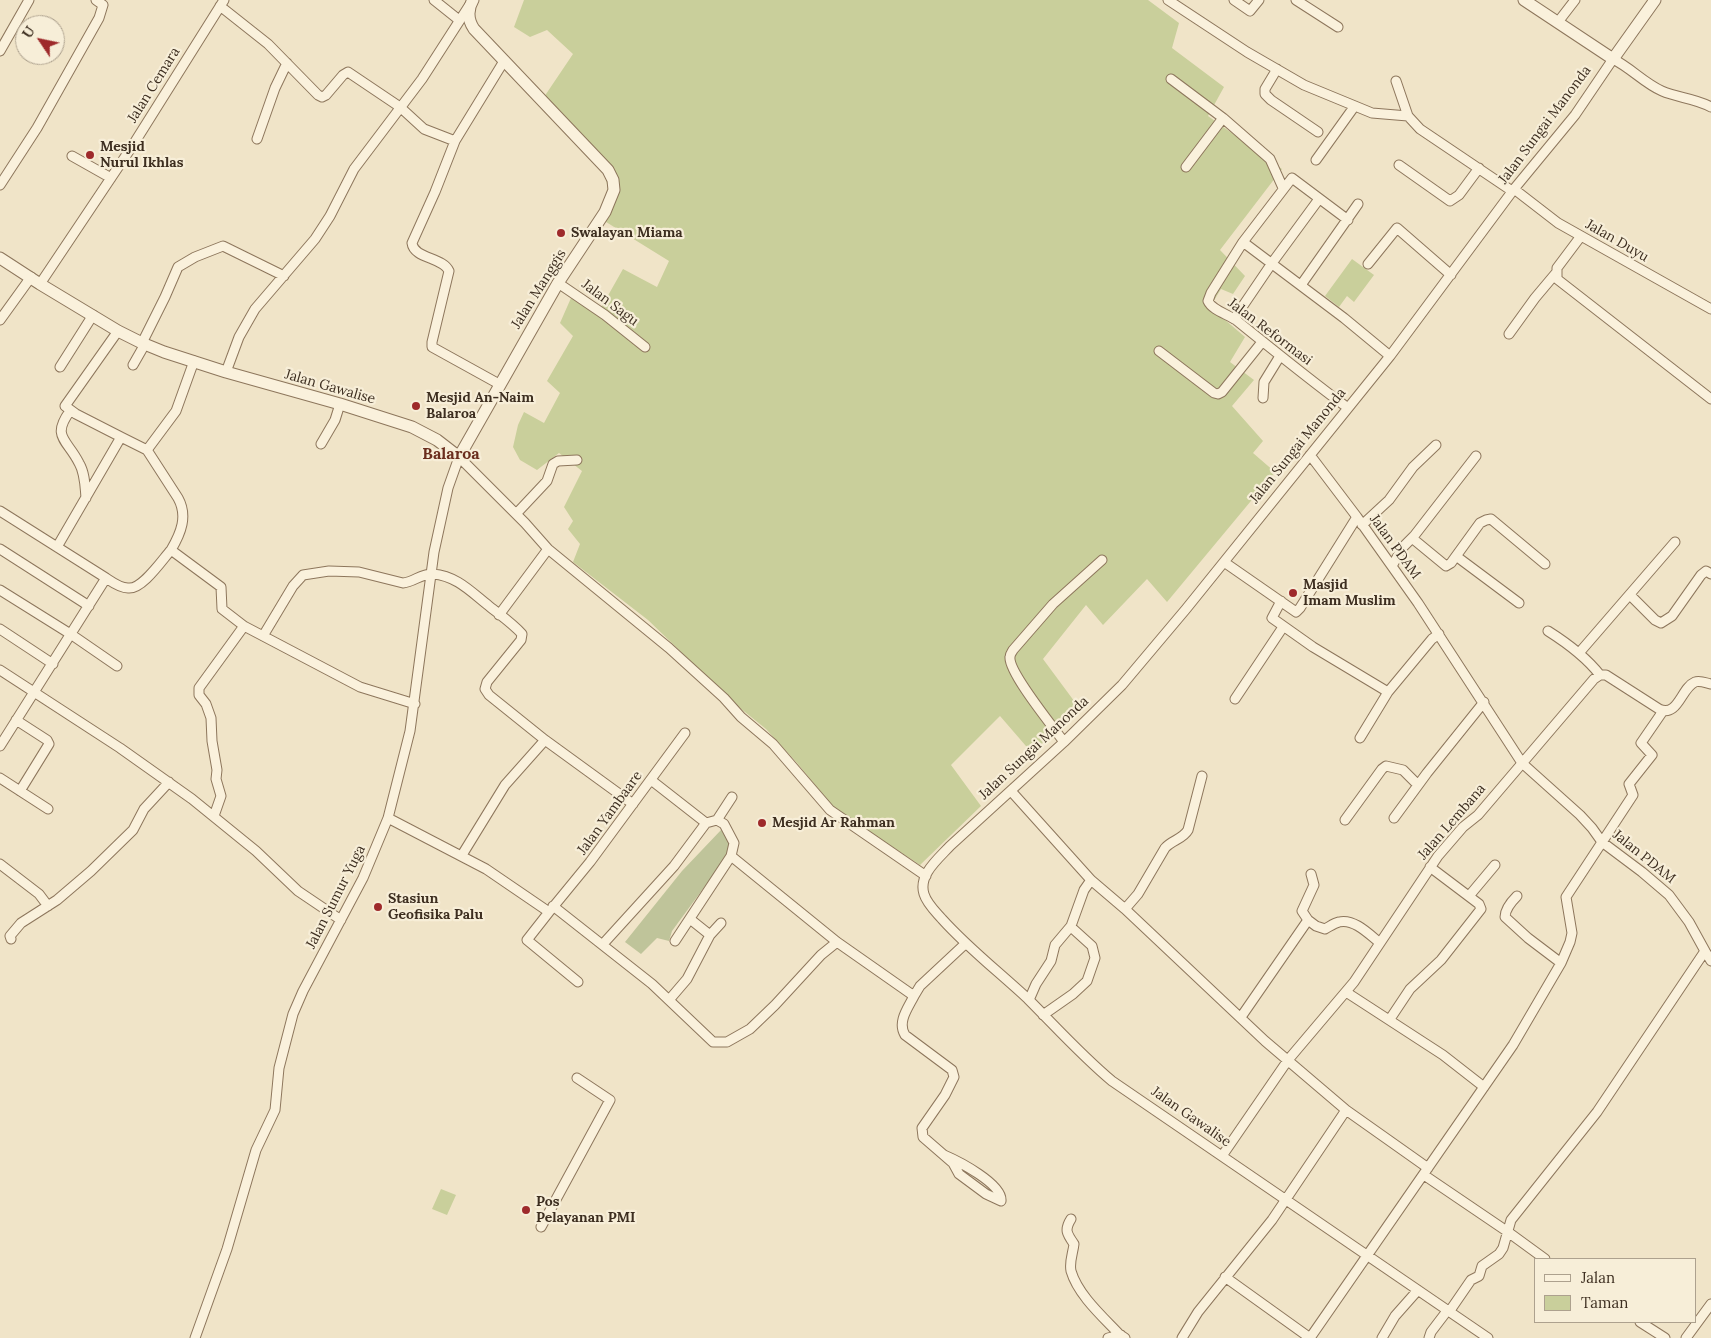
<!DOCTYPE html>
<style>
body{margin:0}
#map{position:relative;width:1711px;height:1338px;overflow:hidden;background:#f0e4c8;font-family:Lora,serif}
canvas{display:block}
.legend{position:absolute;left:1534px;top:1258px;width:162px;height:65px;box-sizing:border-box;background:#f7eed8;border:1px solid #ada18e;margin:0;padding:6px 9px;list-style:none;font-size:15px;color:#3d2e20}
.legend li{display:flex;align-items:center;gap:10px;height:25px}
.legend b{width:25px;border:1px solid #ada18e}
.north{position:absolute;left:15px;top:15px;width:50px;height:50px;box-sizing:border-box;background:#f7eed8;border:1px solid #ada18e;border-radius:50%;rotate:304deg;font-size:14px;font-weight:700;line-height:20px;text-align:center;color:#3d2e20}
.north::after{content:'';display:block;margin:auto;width:18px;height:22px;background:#9e2a2b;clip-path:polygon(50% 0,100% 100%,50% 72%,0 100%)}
</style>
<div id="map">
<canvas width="1711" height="1338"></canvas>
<ul class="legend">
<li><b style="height:6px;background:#faf1dc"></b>Jalan</li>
<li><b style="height:14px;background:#c9cf9b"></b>Taman</li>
</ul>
<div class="north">U</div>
</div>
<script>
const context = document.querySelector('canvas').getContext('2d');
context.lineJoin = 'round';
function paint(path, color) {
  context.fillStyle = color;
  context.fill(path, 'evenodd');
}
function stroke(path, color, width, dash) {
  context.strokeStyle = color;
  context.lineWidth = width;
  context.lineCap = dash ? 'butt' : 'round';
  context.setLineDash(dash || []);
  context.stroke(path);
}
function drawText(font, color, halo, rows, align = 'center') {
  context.font = font + ' Lora,serif';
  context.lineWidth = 4.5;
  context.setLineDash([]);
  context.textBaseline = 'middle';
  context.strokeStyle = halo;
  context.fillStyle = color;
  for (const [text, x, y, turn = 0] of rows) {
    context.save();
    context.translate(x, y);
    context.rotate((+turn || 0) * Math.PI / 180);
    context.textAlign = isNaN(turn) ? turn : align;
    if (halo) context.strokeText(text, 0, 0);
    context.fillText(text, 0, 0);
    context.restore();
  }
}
paint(new Path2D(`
 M524,0H1148L1179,23L1172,48L1224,87L1208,116L1282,169L1220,250L1245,276L1233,294L1221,289L1210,307L1245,337L1230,362L1254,380L1232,406L1263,441L1253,453L1275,472L1167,602L1147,579L1103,625L1086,605L1043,659L1080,709L1032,753L1000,716L951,765L981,806L920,865L835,809L797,763L766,729L735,704L648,620L573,562L580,544L568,529L573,521L564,507L582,471L559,453L537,470L520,460L513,447L518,425L524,412L544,423L560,393L547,381L573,336L560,323L571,298L597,315L623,269L657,287L669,261L598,217L608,190L602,158L542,100L573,54L547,30L530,37L514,27Z
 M1352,259L1374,275L1354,302L1347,296L1339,307L1325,296Z
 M441,1189L456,1195L447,1215L432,1209Z`), '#c9cf9b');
paint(new Path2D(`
 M721,830H724L731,847L722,863L672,931L669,941L657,938L641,954L625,942L682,871Z`), '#bfc49a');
const minor = new Path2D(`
 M434,0L459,20
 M1168,0L1247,52L1304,85L1372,113L1408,116
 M1234,0L1250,11L1259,0
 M1296,0L1338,27
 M220,6L268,44L318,95L322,97L326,95L343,75L348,72L400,107L424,129L455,141
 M1558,22L1575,0
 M0,51L29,0
 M1277,69L1265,89V94L1271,100L1318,132
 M1171,79L1223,118L1270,159L1283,188
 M1396,81L1408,116L1420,129L1512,191
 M257,139L275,88L287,63
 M72,156L111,178
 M1316,160L1354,107
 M1399,165L1450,201L1459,195L1479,168
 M1186,167L1223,118
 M0,185L37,128L99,18L103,5L96,0
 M1514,189L1558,223L1711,309
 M1348,220L1292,178L1243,242L1211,293L1208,301C1212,310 1227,314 1236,320C1273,350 1310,380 1348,408
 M1581,236L1557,268V279L1711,399
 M1243,242L1344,318L1390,356
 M1368,264L1397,228L1451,275
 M558,283L605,315L645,347
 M40,284L133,145L224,0
 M1301,285L1358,204
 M1234,319L1272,263L1319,199
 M0,320L31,277
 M1509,334L1535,298L1556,273
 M142,343L165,297L178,267L195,257L223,246L284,276
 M1159,351L1214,393L1218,394L1222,392L1262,342
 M133,365L145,344
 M60,367L93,315
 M226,372L239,337L255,309L315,239L330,216L354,169L422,79L469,6
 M499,384L432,347V342L449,271C443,257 414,259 412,243L435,192L455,141L504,61
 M1263,398L1264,382L1280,356
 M70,411C51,437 67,439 79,463C85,473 85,486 86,498
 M121,437L147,450L178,498C188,516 181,533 171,550L221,587L222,609L244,626L360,687L415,704
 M321,444L335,420L340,404
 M147,450L176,411L194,361
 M1310,455L1357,517L1418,603L1522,763L1580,815L1592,828L1602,842L1642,872L1669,895L1689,922L1705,951L1597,1112L1511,1220L1503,1248L1499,1254L1482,1266L1479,1276L1471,1280L1449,1312
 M0,511L106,578L0,746
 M516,514L547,481L553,464L558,461L577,460
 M1362,525L1389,500L1413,467L1436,445
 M1412,538L1446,566L1451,563L1480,523L1486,520L1491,519L1545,564
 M57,547L121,437L76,414L65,406L118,331
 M0,549L89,606
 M1456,556L1519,603
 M1224,562L1296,612L1300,608L1357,517
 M1392,566L1403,547L1414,536L1476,456
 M106,578C112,582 120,588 128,588C142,590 162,560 171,550
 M0,590L72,635L117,666
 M1630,595L1655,620L1661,623L1672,616L1701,575L1706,571L1711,574
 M1281,601L1272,618L1313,647L1388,692L1432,639L1439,634
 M499,615L548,549
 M0,629L53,664
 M1548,631C1567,643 1586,657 1600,675
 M263,636L293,586L303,575L329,571L359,572L403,583C414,582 422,573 433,574C457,576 471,592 489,606C500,615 512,623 522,634L521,640L487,682L485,689L489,695L545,740
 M1579,653L1675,542
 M0,670L120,748L192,799L256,851L298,891L341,920
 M1235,699L1283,627
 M16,720L47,740L49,744L20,791
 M1360,738L1388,692
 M1064,742C1054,728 1008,672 1010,657C1010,654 1012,652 1013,650L1053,604L1102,560
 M0,778L48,809
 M651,780L706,823
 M1011,791L1091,880L1125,909L1265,1041L1346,1110L1272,1220L1198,1312L1182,1338
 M214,816L221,796L216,779L217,770L212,741L211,718L206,704L199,695V688L244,626
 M388,818L486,869L549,912L590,862L685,733
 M1394,818L1427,773L1484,702
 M717,820L732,797
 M1345,820L1382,769L1386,766L1403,770L1418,785
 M462,855L505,785L545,740L633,804
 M0,864L39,894L48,906
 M1469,896L1495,865
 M1517,896C1511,902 1505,909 1505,917L1528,938L1561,963
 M553,906L652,984L713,1042H727L750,1029L775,1005L821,955L837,942
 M1125,909L1138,894L1165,848C1172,840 1183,839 1188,830L1202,776
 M549,912L527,940L578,982
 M690,919L710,935
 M1308,920L1302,911L1314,885L1311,874
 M11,939L10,936L21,923L57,900L91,871L133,830L144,809L169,782
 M675,941L731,856
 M603,944L674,866L706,823L717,820L724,824L734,843L731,856L837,942L914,996L920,986L965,944
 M1705,951L1711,961
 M1346,992L1443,1055L1484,1087
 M914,996C908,1008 897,1022 905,1035L952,1070L954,1077L945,1095L922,1128L923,1137L953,1163L959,1174L986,1194L1001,1201C1003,1184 958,1161 944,1155
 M669,1000L687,979L710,935L721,923
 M1029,1000L1036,984L1051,961L1055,945L1071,926L1084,890L1091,880
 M1043,1015L1073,994L1087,981L1095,958L1092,946L1071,927
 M1241,1017L1308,920L1316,926L1325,929C1329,927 1334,923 1339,922C1354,918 1370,935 1380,943
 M1390,1019L1410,989L1441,960L1481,909L1479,904L1430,867
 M1346,1110L1428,1168
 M1222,1156L1288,1060L1354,982L1438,856L1463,827L1478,815L1594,679L1600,675H1606L1659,709C1678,718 1681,688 1695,682C1700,680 1706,683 1711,684
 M1424,1175L1508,1232L1545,1259
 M1071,1219C1064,1230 1067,1234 1074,1244C1073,1253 1069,1262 1071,1271C1078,1295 1103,1317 1119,1334L1125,1338
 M541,1227L610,1100L577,1078
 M1225,1277L1310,1338
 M1640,1322L1665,1338
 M195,1338L227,1249L256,1150L275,1110L279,1068L293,1014L303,991L363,878L388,818L410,731L434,552L448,488L459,457L525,523L548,549L669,648L724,698L741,717L773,744L830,810L926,876
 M1108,1338L1121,1335
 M1310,1338L1513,1045L1561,963L1570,942L1572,933L1566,897L1633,795L1629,784L1652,755L1641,743L1663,711
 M1382,1338L1395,1316L1418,1290
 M1429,1338L1431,1332L1447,1311
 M1488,1338L1112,1081C1082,1056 1056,1027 1028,999C999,972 968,948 942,919C936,912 927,904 924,894C918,875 938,859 950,846L1064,742L1122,685L1186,609L1390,356L1514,189L1575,115L1613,59C1631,68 1644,83 1662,91C1678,98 1695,98 1711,107
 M1686,1338L1711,1304`);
const tertiary = new Path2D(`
 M1524,0L1613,59L1655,0
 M0,258L40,284L118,331L142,343L164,352L226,372L340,404L412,427L437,440L459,457L558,283L605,212L614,190L613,180L608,170L474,29C468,20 467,10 473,0`);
stroke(minor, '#8d765c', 11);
stroke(tertiary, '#8d765c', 13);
stroke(minor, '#faf1dc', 9);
stroke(tertiary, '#faf1dc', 11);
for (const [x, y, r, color] of [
 [90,155,5,"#9e2a2b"],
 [561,233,5,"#9e2a2b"],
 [416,406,5,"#9e2a2b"],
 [1293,593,5,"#9e2a2b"],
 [762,823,5,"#9e2a2b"],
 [378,907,5,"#9e2a2b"],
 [526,1210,5,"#9e2a2b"]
]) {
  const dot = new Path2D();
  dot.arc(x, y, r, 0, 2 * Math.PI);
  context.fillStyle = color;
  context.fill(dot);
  stroke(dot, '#f7eed8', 2);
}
drawText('14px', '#3d2e20', '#f7eed8', [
 ["Jalan Cemara",154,85,-58],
 ["Jalan Sungai Manonda",1545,125,-53],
 ["Jalan Duyu",1617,241,30],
 ["Jalan Manggis",539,289,-58],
 ["Jalan Sagu",610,303,37],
 ["Jalan Reformasi",1270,332,37],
 ["Jalan Gawalise",330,387,16],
 ["Jalan Sungai Manonda",1298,446,-51],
 ["Jalan PDAM",1395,547,54],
 ["Jalan Sungai Manonda",1034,748,-43],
 ["Jalan Yambaare",610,813,-54],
 ["Jalan Lembana",1452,822,-49],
 ["Jalan PDAM",1644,857,39],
 ["Jalan Sumur Yuga",336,897,-63],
 ["Jalan Gawalise",1191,1117,35]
]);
drawText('bold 14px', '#3d2e20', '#f7eed8', [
 ["Mesjid",100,147],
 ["Nurul Ikhlas",100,163],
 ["Swalayan Miama",571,233],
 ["Mesjid An-Naim",426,398],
 ["Balaroa",426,414],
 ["Masjid",1303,585],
 ["Imam Muslim",1303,601],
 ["Mesjid Ar Rahman",772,823],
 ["Stasiun",388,899],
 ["Geofisika Palu",388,915],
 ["Pos",536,1202],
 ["Pelayanan PMI",536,1218]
], 'left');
drawText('bold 16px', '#6b2e1e', '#f7eed8', [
 ["Balaroa",451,454]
]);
</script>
